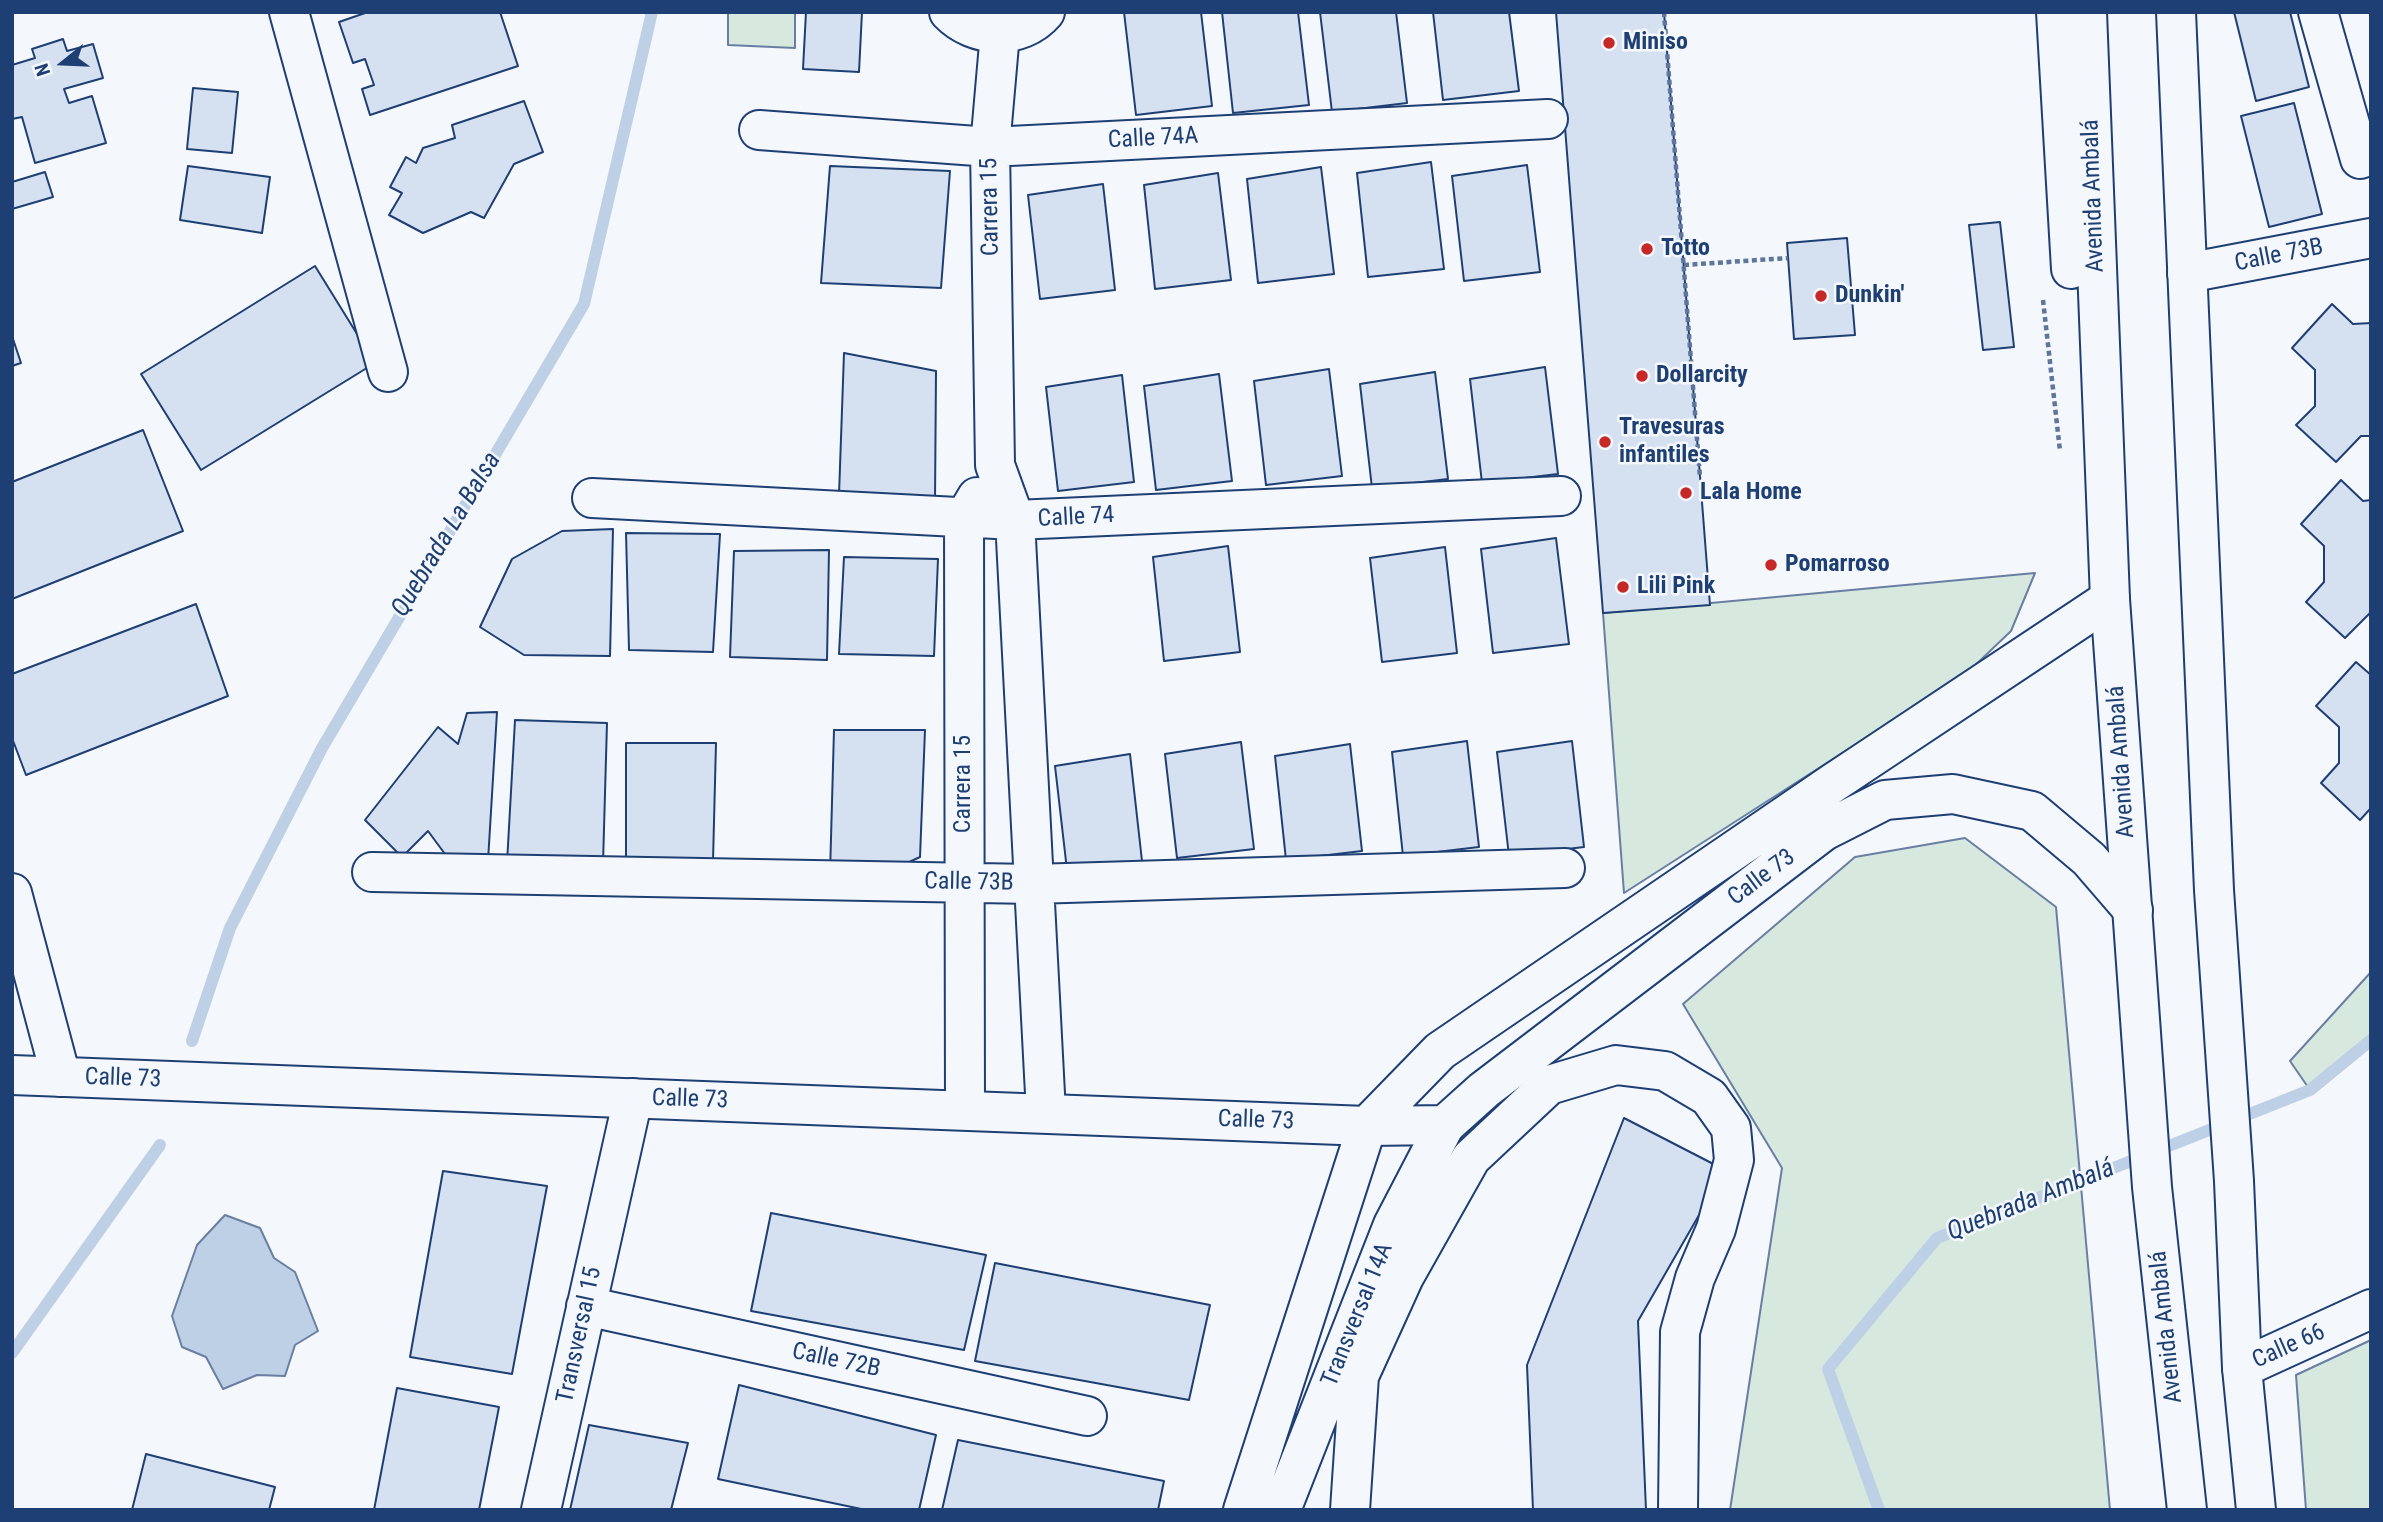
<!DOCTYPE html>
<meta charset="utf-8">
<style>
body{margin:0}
#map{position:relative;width:2383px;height:1522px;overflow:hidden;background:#f4f7fb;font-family:"Roboto Condensed",sans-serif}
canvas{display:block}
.frame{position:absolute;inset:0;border:14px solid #1d3f73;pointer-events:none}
.north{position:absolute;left:28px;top:28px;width:70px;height:70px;-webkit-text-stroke:5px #f4f7fb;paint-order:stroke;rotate:252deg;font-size:19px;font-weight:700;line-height:28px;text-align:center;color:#1d3f73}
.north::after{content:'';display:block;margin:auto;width:24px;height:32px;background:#1d3f73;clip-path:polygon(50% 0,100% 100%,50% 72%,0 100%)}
</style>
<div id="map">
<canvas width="2383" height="1522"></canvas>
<div class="frame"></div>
<div class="north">N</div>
</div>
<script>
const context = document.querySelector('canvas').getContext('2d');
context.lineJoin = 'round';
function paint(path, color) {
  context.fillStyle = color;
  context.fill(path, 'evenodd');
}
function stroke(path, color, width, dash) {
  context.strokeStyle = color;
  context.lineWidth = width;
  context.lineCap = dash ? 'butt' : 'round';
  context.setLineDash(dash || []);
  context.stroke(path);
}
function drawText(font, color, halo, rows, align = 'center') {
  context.font = font + ' "Roboto Condensed",sans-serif';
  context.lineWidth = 5;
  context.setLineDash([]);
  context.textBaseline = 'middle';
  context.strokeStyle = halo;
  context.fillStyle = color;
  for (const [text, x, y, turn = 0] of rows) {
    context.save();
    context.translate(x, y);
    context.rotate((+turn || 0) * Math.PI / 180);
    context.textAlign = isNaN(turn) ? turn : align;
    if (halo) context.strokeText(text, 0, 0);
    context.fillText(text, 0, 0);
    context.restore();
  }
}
const green = new Path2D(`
 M728,12H795V48L728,45Z
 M2035,573L2011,631L1967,673L1624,893L1603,613Z
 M1965,838L2056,907L2110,1510H1730L1782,1168L1683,1004L1855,857Z
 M2371,972V1035L2310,1090L2290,1061Z
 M2371,1340V1510H2306L2296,1375Z`);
paint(green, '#d7e8df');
stroke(green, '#687fa3', 2);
const water = new Path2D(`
 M225,1215L260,1228L274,1258L295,1272L318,1331L295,1345L285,1376L257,1375L223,1389L206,1357L182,1347L172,1316L197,1245Z`);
paint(water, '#bed0e5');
stroke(water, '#687fa3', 2);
stroke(new Path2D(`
 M192,1041L230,928L322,748L584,304L652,12
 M12,1353L160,1145
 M1879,1510L1828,1369L1937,1238L2310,1090L2371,1040`), '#bed0e5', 12);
const building = new Path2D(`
 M368,12H500L518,66L370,115L362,89L374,85L365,59L353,63L339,22Z
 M806,12H862L859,72L803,69Z
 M1124,12H1201L1212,106L1136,115Z
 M1222,12H1298L1309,105L1233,113Z
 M1320,12H1396L1407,103L1332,112Z
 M1433,12H1509L1519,91L1443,100Z
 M1556,12H1664L1710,605L1603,613Z
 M2234,12H2290L2309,87L2256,101Z
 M63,39L67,51L93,44L103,78L64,89L69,103L92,96L106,143L35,163L22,117L12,119V65L35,58L32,49Z
 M193,88L238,92L232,153L187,149Z
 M524,101L543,152L514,164L484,218L471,212L423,233L389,215L402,193L390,187L406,157L416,163L423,148L455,138L452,125Z
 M2294,103L2322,214L2269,227L2241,116Z
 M1431,162L1444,269L1368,277L1357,173Z
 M1527,165L1540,272L1464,281L1452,176Z
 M188,166L270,177L262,233L180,220Z
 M830,166L950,171L941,288L821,283Z
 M1321,167L1334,274L1258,283L1247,179Z
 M45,172L53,197L12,209V182Z
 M1218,173L1231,280L1155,289L1144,185Z
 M1103,184L1115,290L1040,299L1028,195Z
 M2000,222L2014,347L1983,350L1969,225Z
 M1847,238L1855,335L1794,339L1787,243Z
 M315,266L375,363L201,470L141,374Z
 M2332,304L2353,324L2371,323V436H2361L2336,462L2296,425L2315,406V370L2292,348Z
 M12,336L21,363L12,366Z
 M844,353L936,371L935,501L839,495Z
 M1545,367L1558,474L1482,483L1470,379Z
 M1329,369L1342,476L1266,485L1254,381Z
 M1435,372L1448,479L1372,488L1360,384Z
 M1219,374L1232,481L1156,490L1144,386Z
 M1122,375L1134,482L1058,491L1046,387Z
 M143,430L183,531L12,599V482Z
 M2341,480L2363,501L2371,500V612L2345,638L2306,602L2324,582V546L2301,524Z
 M613,529L610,656L524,655L480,627L512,559L562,531Z
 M626,533L720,534L713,652L629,650Z
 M1556,538L1569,644L1493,653L1481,549Z
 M1228,546L1240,652L1164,661L1153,557Z
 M1445,547L1457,653L1382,662L1370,558Z
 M829,550L827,660L730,657L734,551Z
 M844,557L938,559L934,656L839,654Z
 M196,604L228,696L26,775L12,738V674Z
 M2356,662L2371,675V808L2360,820L2321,783L2339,763V727L2316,706Z
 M497,712L488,861L445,854L428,831L402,857L365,820L438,727L458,744L467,713Z
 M515,720L607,723L603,864L507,863Z
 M834,730H925L920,857L892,870L830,874Z
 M1467,741L1479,847L1403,856L1392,752Z
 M1572,741L1584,847L1509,856L1497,752Z
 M1241,742L1254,849L1177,858L1165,754Z
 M626,743H716L713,861L626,860Z
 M1350,744L1362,851L1286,860L1275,756Z
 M1130,754L1142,861L1067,870L1055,766Z
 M1624,1118L1725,1170L1638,1321L1646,1510H1533L1527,1365Z
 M443,1171L547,1186L512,1374L410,1357Z
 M771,1213L986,1255L964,1350L751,1311Z
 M995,1263L1210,1305L1189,1400L975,1361Z
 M739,1385L936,1435L919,1510H866L718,1479Z
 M397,1388L499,1407L479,1510H374Z
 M589,1425L688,1443L671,1510H570Z
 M958,1440L1164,1481L1158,1510H942Z
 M146,1454L275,1487L269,1510H132Z`);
paint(building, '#d5e0f0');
stroke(building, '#1d3f73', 2);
const minor = new Path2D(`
 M289,12L388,372
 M949,12C974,38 1020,41 1045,12
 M2318,12L2360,159
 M1000,33L990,147L995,465L1015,520L1046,1113
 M759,130L990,147L1548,119
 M2187,273L2371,238
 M592,498L1015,520L1561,496
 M372,872L1033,884L1565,868
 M12,893L61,1077
 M965,1110L964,519L977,497
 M586,1306L1087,1416
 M2242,1368L2371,1309
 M541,1510L633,1098
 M1243,1510L1367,1126
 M1281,1510L1393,1225L1445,1125
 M1350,1510L1359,1376L1404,1277L1471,1158L1549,1085L1616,1065L1665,1071L1709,1097L1731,1128L1734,1160L1716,1229L1695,1278L1680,1332L1678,1510`);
const tertiary = new Path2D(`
 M12,1075L1367,1126L1445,1125L1484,1090L1824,831L1885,800L1953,794L2032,811L2089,859L2133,910
 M1367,1126L1440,1051L1833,783L2110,599`);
const primary = new Path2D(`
 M2056,12L2071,269
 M2087,12L2110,599L2152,1187L2187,1510
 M2176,12L2214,890L2234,1181L2242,1368L2256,1510`);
stroke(minor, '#1d3f73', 42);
stroke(tertiary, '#1d3f73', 42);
stroke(primary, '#1d3f73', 42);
stroke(new Path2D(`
 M1664,12L1700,477
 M1684,265L1788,258
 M2043,300L2060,451`), '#5e769c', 4.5, [5, 3.5]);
stroke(minor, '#f4f7fb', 38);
stroke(tertiary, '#f4f7fb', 38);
stroke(primary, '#f4f7fb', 38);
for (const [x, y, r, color] of [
 [1609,43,7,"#c62828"],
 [1647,249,7,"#c62828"],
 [1821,296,7,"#c62828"],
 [1642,376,7,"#c62828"],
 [1605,442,7,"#c62828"],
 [1686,493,7,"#c62828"],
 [1771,565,7,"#c62828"],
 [1623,587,7,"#c62828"]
]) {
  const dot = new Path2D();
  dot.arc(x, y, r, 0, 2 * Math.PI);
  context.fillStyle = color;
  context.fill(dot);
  stroke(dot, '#f4f7fb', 2.5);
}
drawText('bold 24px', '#1d3f73', '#f4f7fb', [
 ["Miniso",1623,43],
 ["Totto",1661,249],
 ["Dunkin'",1835,296],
 ["Dollarcity",1656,376],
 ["Travesuras",1619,428],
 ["infantiles",1619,456],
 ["Lala Home",1700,493],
 ["Pomarroso",1785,565],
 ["Lili Pink",1637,587]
], 'left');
drawText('24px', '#1d3f73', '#f4f7fb', [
 ["Calle 74A",1153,139,-3],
 ["Avenida Ambalá",2094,196,-92],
 ["Carrera 15",991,207,-91],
 ["Calle 73B",2279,256,-11],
 ["Calle 74",1076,518,-3],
 ["Avenida Ambalá",2122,762,-94],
 ["Carrera 15",964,784,-90],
 ["Calle 73",1762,878,-37],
 ["Calle 73B",969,883,1],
 ["Calle 73",123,1079,2],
 ["Calle 73",690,1100,2],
 ["Calle 73",1256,1121,2],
 ["Transversal 14A",1358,1315,-68],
 ["Avenida Ambalá",2167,1327,-96],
 ["Transversal 15",580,1335,-78],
 ["Calle 66",2289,1347,-24],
 ["Calle 72B",836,1361,12]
]);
drawText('italic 26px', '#1d3f73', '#f4f7fb', [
 ["Quebrada La Balsa",447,535,-59],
 ["Quebrada Ambalá",2031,1201,-22]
]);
</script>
